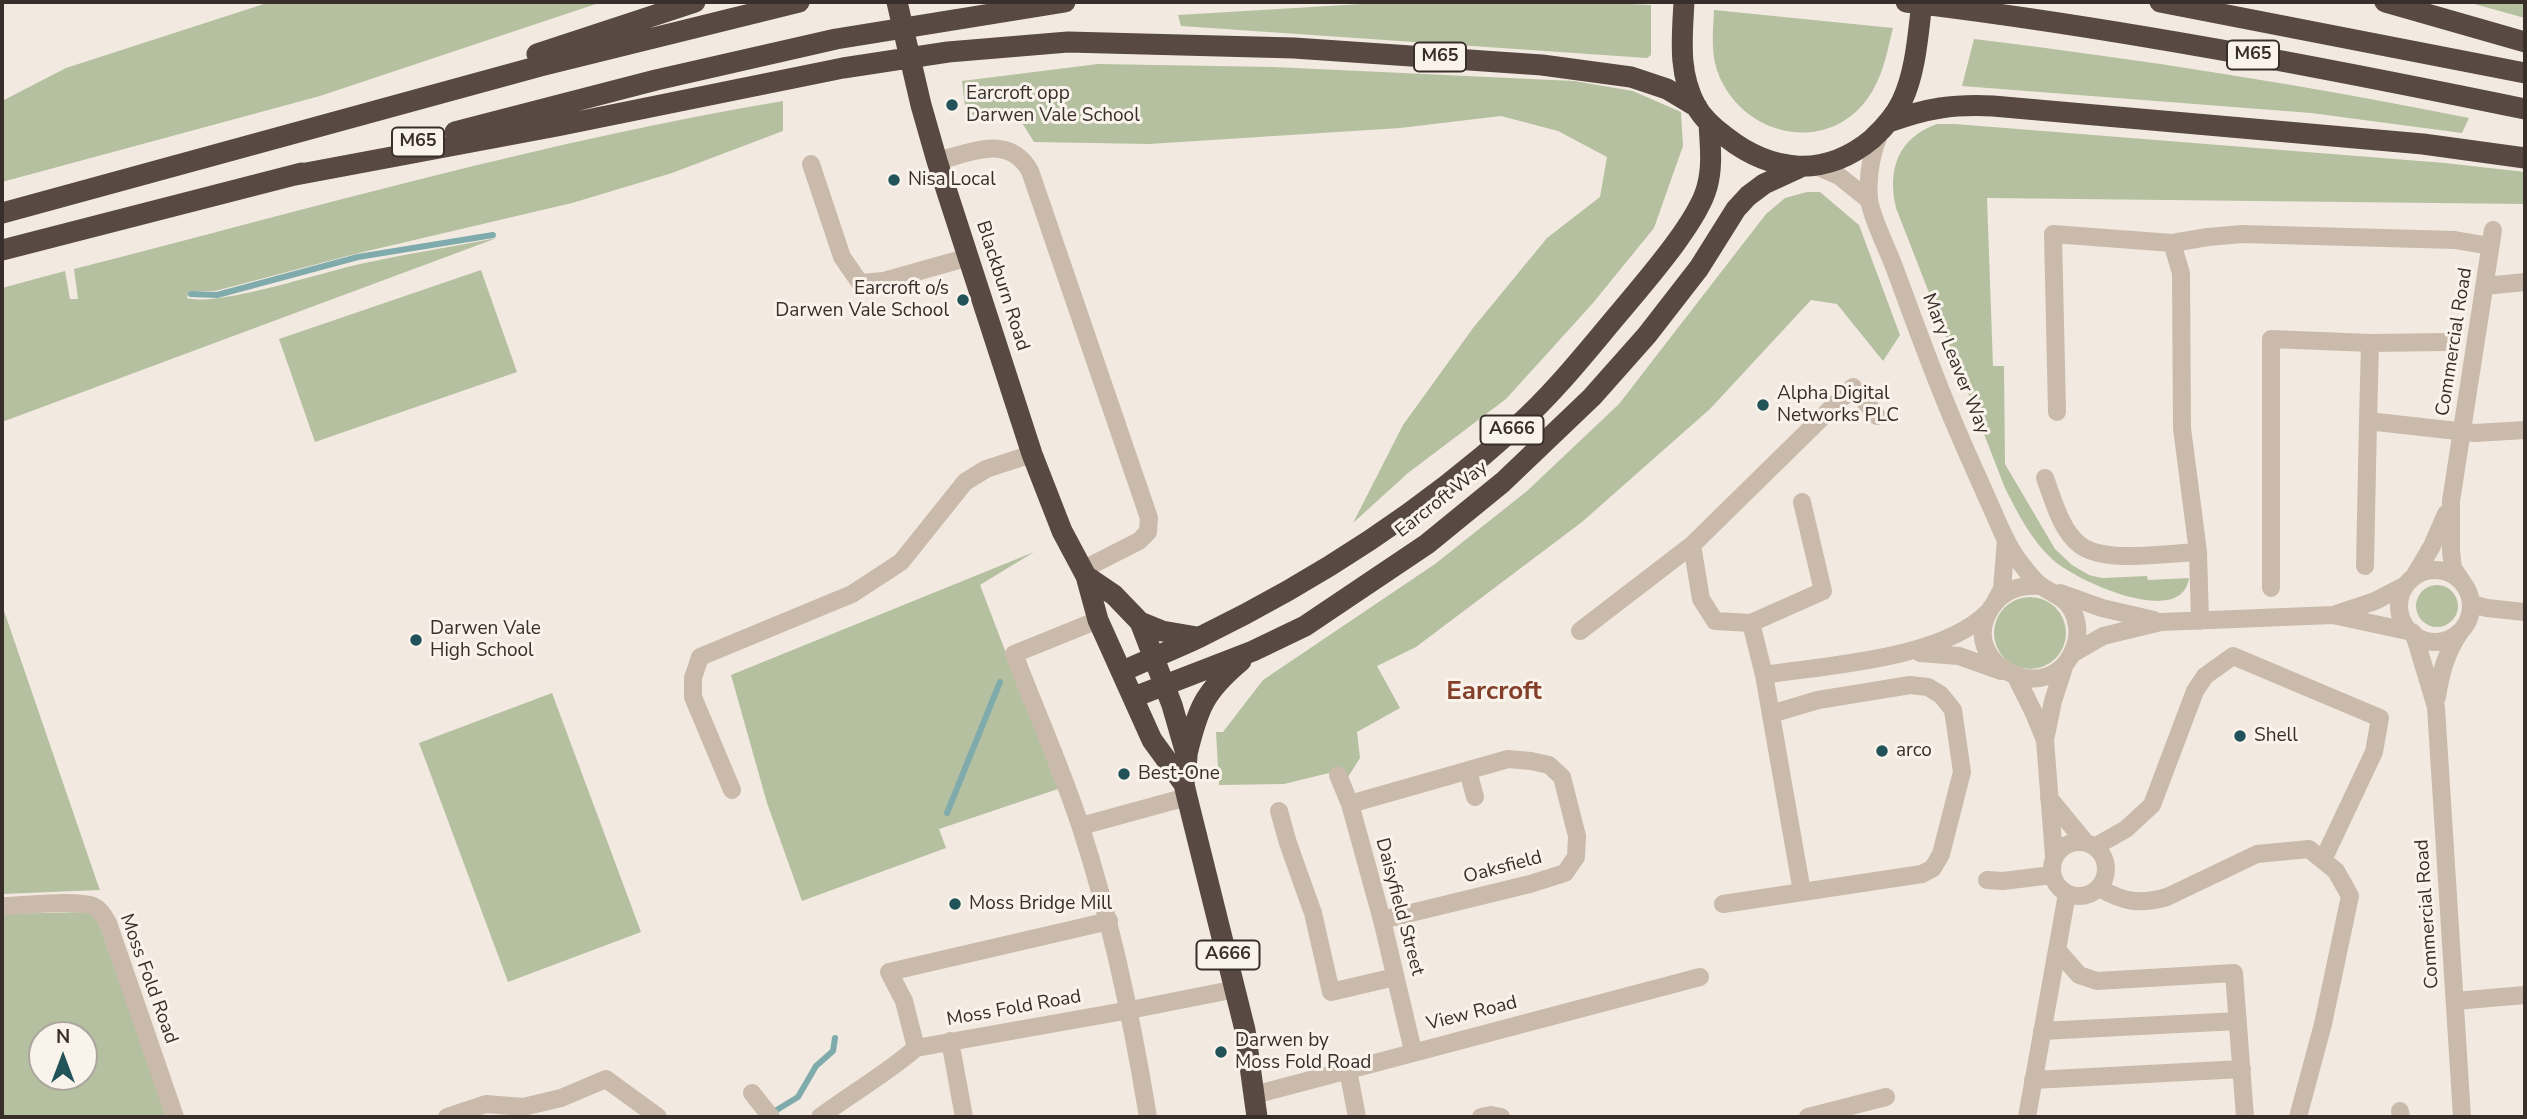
<!DOCTYPE html>
<style>
body{margin:0}
#map{position:relative;width:2527px;height:1119px;overflow:hidden;background:#f2eae0;font-family:"Nunito Sans",sans-serif}
canvas{display:block}
.frame{position:absolute;inset:0;border:4px solid #382f2a;pointer-events:none}
.north{position:absolute;left:28px;top:1021px;width:70px;height:70px;box-sizing:border-box;background:#f9f3ec;border:2px solid #aca59e;border-radius:50%;rotate:0deg;font-size:19px;font-weight:700;line-height:28px;text-align:center;color:#382f2a}
.north::after{content:'';display:block;margin:auto;width:24px;height:32px;background:#225358;clip-path:polygon(50% 0,100% 100%,50% 72%,0 100%)}
</style>
<div id="map">
<canvas width="2527" height="1119"></canvas>
<div class="frame"></div>
<div class="north">N</div>
</div>
<script>
const context = document.querySelector('canvas').getContext('2d');
context.lineJoin = 'round';
function paint(path, color) {
  context.fillStyle = color;
  context.fill(path, 'evenodd');
}
function stroke(path, color, width, dash) {
  context.strokeStyle = color;
  context.lineWidth = width;
  context.lineCap = dash ? 'butt' : 'round';
  context.setLineDash(dash || []);
  context.stroke(path);
}
function drawText(font, color, halo, rows, align = 'center') {
  context.font = font + ' "Nunito Sans",sans-serif';
  context.lineWidth = 6;
  context.setLineDash([]);
  context.textBaseline = 'middle';
  context.strokeStyle = halo;
  context.fillStyle = color;
  for (const [text, x, y, turn = 0] of rows) {
    context.save();
    context.translate(x, y);
    context.rotate((+turn || 0) * Math.PI / 180);
    context.textAlign = isNaN(turn) ? turn : align;
    if (halo) context.strokeText(text, 0, 0);
    context.fillText(text, 0, 0);
    context.restore();
  }
}
paint(new Path2D(`
 M270,2H602L320,96L2,182V101L66,68Z
 M1395,2H1588L1651,5V55L1647,58L1181,26L1178,15Z
 M2467,2H2525V18Z
 M1714,10L1893,28C1887,52 1883,77 1868,98C1828,154 1747,138 1720,78C1710,56 1713,33 1714,10Z
 M1974,39C2140,59 2305,85 2469,118L2462,133L2311,113L1962,86Z
 M1098,64L1274,67L1574,81L1633,91L1681,112L1683,146L1654,228L1593,303L1506,399L1408,473L1353,523L1403,425L1473,328L1547,238L1600,197L1607,157L1558,131L1501,116L1400,128L1149,144L1034,142L1014,110L966,116L962,81Z
 M783,101V131L672,173L572,203L359,253L215,291H189L187,298C218,307 323,272 360,264C405,254 451,247 497,238L2,422V288L65,271L70,299H78L74,269C309,209 544,141 783,101Z
 M1937,124H1955L2445,163L2525,172V204L1987,198L1993,366H2004L2005,464L2055,549L2072,565L2089,575L2102,578L2147,576L2148,580L2189,578C2182,630 2075,580 2053,560C2032,541 2018,514 2005,488L1896,208C1887,169 1898,138 1937,124Z
 M1807,192H1820L1859,225L1900,335L1883,361L1837,304L1811,300L1710,409L1582,522L1416,647L1377,666L1400,708L1357,732L1360,758L1348,777L1333,772L1284,784L1219,785L1216,732H1223L1263,680L1435,564L1527,491L1619,404L1766,214L1785,198Z
 M481,270L517,372L315,442L279,339Z
 M1034,552L980,585L1058,789L939,829L946,848L802,901L767,803L731,675Z
 M2416 606a21 21 0 1 1 42 0a21 21 0 1 1-42 0Z
 M1994 633a36 36 0 1 1 72 0a36 36 0 1 1-72 0Z
 M2,605L96,879L100,890L2,894Z
 M552,693L641,932L508,982L419,743Z
 M86,912L96,916L169,1117H2V914ZM42,1035H84V1077H42Z`), '#b5c0a0');
stroke(new Path2D(`
 M191,294L217,295L358,257L493,235
 M947,813L1000,682
 M774,1115L775,1111L798,1097L816,1066L833,1051L835,1038`), '#80abad', 6);
stroke(new Path2D(`
 M1880,132C1872,152 1867,176 1869,199C1871,216 1886,246 1893,264C1914,320 1934,377 1958,432C1969,458 1981,484 1992,509C2000,527 2007,546 2019,561C2025,569 2032,579 2040,585C2052,594 2064,596 2072,610C2078,621 2079,635 2075,646C2052,713 1954,664 1991,608C2003,589 2020,585 2041,586
 M937,161C971,153 1009,133 1030,171L1149,518L1148,532L1139,541L1082,570
 M811,164L842,257L860,283L884,281L969,257
 M1816,166L1839,176L1869,200
 M2172,243L2208,237L2242,234L2455,240L2490,246
 M2485,286L2525,282
 M2370,343L2447,342
 M2057,412L2053,234L2172,243L2181,273L2182,428L2198,552L2200,621
 M2045,478C2053,499 2061,531 2080,545C2104,564 2168,553 2198,552
 M2365,566L2368,421L2475,433L2525,430
 M2399 606a36 36 0 1 1 72 0a36 36 0 1 1-72 0Z
 M2413,578L2432,546L2446,514
 M2463,583L2453,568L2451,551V501L2493,230
 M2271,588V339L2370,343L2368,421
 M2060,593L2102,608L2154,620
 M1996,600L2002,589L2006,540
 M2472,604L2487,608L2525,612
 M2336,614L2375,601L2406,585
 M1098,620L1014,654C1036,712 1062,769 1081,828C1112,923 1132,1019 1148,1117
 M1751,623L1715,621L1701,599L1692,545L1853,387L1877,416
 M1580,631L1692,545
 M2414,634L2436,707L2462,1117
 M1920,653L1959,656L2001,671
 M2072,654L2103,636L2161,622L2333,615L2412,632
 M1764,675C1828,665 1942,659 1988,612
 M2016,677L2033,711L2045,740
 M2437,697C2441,672 2446,653 2460,632
 M1468,771L1475,797
 M1338,775L1350,804L1382,920L1413,1051
 M732,790L693,697V678L700,657L852,594L901,562L965,482L986,469L1032,454
 M2049,798L2085,842
 M1350,804L1508,759L1531,761L1549,765L1562,777L1577,836L1576,857L1565,873L1530,884L1382,920
 M1279,811L1288,843L1313,913L1331,992L1395,977
 M1081,826L1187,797
 M2052 869a27 27 0 1 1 54 0a27 27 0 1 1-54 0Z
 M2096,846L2126,829L2152,805L2195,691L2205,676L2233,656L2380,718L2374,752L2323,860
 M2054,856L2045,740L2053,701L2065,664
 M1987,880L2003,881L2052,875
 M2099,888C2124,902 2139,905 2167,897L2257,854L2309,849L2336,871L2350,896L2323,1024L2298,1117
 M1802,892L1764,675L1751,623L1823,591L1802,502
 M1723,904L1922,874L1933,868L1941,854L1962,772L1953,710L1941,695L1928,687L1910,685L1818,700L1771,714
 M2,906C23,906 75,899 93,906C100,909 104,916 108,923L175,1117
 M2058,951L2079,975L2097,981L2234,973L2245,1117
 M2455,1001L2525,995
 M2042,1031L2238,1021
 M950,1041L964,1117
 M916,1048L904,1001L889,972L1109,921
 M1348,1070L1357,1117
 M2033,1080L2242,1069
 M752,1093L771,1117
 M1254,1095L1700,977
 M2400,1111L2401,1117
 M447,1117L486,1104L523,1107L561,1098L606,1079L658,1117
 M820,1117C852,1093 886,1074 916,1048L1130,1010L1236,989
 M1481,1117L1491,1115L1501,1117
 M1808,1117L1886,1097
 M2027,1117L2067,894`), '#cabaac', 18);
stroke(new Path2D(`
 M897,2L921,105L937,161L1032,454L1062,531L1086,576L1098,620L1152,740L1184,784
 M1684,2C1682,39 1678,73 1696,106C1703,119 1714,128 1726,137C1772,173 1825,178 1872,139C1884,128 1895,116 1902,101C1916,71 1918,34 1922,2
 M1906,2C2114,27 2320,67 2525,109
 M2160,2L2525,73
 M2385,2L2525,42
 M537,54L695,2
 M1889,122C1927,108 1953,104 1993,106L2423,144L2525,158
 M455,132L656,80L836,39L1065,2
 M290,176L557,126L843,68L948,52L1068,42L1294,48L1542,65L1631,77L1667,89L1697,107
 M2,213L540,66L799,2
 M2,250L302,173
 M1086,576L1114,595L1140,622L1172,705L1187,757L1184,784L1187,797L1245,1030L1257,1117
 M1140,622L1162,631L1197,637
 M1123,671C1149,659 1175,649 1200,637C1315,581 1422,512 1517,426C1555,392 1587,351 1620,312C1644,283 1698,222 1707,187C1713,166 1710,144 1709,123
 M1134,697L1253,651L1305,626L1427,544L1503,482L1592,397L1647,335L1699,268L1736,209L1748,196L1764,184L1801,167
 M1187,754C1198,708 1204,692 1241,661`), '#584942', 21);
for (const [x, y, r, color] of [
 [952,105,7,"#225358"],
 [894,180,7,"#225358"],
 [963,300,7,"#225358"],
 [1763,405,7,"#225358"],
 [416,640,7,"#225358"],
 [2240,736,7,"#225358"],
 [1882,751,7,"#225358"],
 [1124,774,7,"#225358"],
 [955,904,7,"#225358"],
 [1221,1052,7,"#225358"]
]) {
  const dot = new Path2D();
  dot.arc(x, y, r, 0, 2 * Math.PI);
  context.fillStyle = color;
  context.fill(dot);
  stroke(dot, '#f9f3ec', 2.5);
}
for (const [x, y, w] of [
 [2253,55,52],
 [1440,57,52],
 [418,142,52],
 [1512,430,63],
 [1228,955,63]
]) {
  const box = new Path2D();
  box.roundRect(x - w / 2, y - 14.5, w, 29, 5);
  context.fillStyle = '#f9f3ec';
  context.fill(box);
  stroke(box, '#382f2a', 2);
}
drawText('bold 18px', '#382f2a', null, [
 ["M65",2253,55],
 ["M65",1440,57],
 ["M65",418,142],
 ["A666",1512,430],
 ["A666",1228,955]
]);
drawText('19px', '#382f2a', '#f9f3ec', [
 ["Earcroft opp",966,94],
 ["Darwen Vale School",966,116],
 ["Nisa Local",908,180],
 ["Earcroft o/s",949,289,"right"],
 ["Darwen Vale School",949,311,"right"],
 ["Alpha Digital",1777,394],
 ["Networks PLC",1777,416],
 ["Darwen Vale",430,629],
 ["High School",430,651],
 ["Shell",2254,736],
 ["arco",1896,751],
 ["Best-One",1138,774],
 ["Moss Bridge Mill",969,904],
 ["Darwen by",1235,1041],
 ["Moss Fold Road",1235,1063]
], 'left');
drawText('19px', '#382f2a', '#f9f3ec', [
 ["Blackburn Road",1002,286,72],
 ["Commercial Road",2455,342,-81],
 ["Mary Leaver Way",1955,364,68],
 ["Earcroft Way",1442,500,-38],
 ["Oaksfield",1503,868,-15],
 ["Daisyfield Street",1399,907,75],
 ["Commercial Road",2428,914,-94],
 ["Moss Fold Road",148,979,70],
 ["Moss Fold Road",1014,1009,-10],
 ["View Road",1472,1014,-14]
]);
drawText('bold 26px', '#833f28', '#f9f3ec', [
 ["Earcroft",1494,693]
]);
</script>
